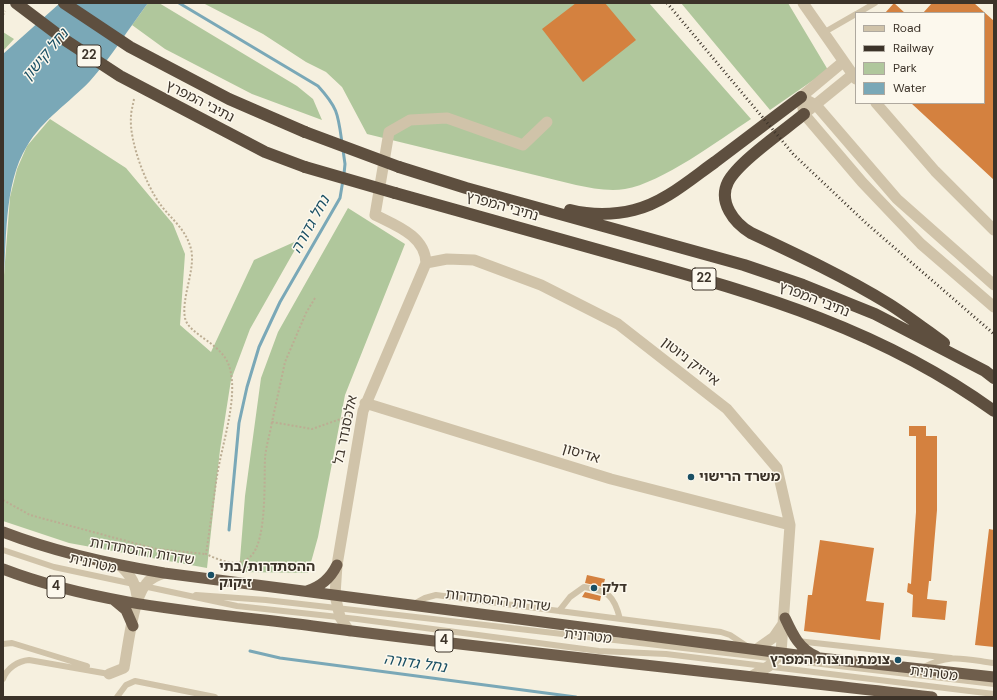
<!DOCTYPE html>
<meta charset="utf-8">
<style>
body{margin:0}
#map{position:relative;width:997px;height:700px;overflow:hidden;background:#f6f0df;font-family:"DM Sans",sans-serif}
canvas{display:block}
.frame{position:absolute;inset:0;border:4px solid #3c3329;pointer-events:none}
.legend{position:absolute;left:855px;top:12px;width:130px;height:92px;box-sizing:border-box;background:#fcf8ed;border:1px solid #afa99f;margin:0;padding:5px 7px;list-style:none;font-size:12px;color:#3c3329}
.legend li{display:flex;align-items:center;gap:8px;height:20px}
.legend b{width:20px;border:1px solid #afa99f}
</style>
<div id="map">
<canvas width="997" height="700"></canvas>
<div class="frame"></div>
<ul class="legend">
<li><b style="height:5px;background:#d0c3a9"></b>Road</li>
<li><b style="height:5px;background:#3c3329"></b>Railway</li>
<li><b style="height:11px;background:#b0c79c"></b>Park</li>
<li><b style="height:11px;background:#7aa8b7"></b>Water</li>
</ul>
</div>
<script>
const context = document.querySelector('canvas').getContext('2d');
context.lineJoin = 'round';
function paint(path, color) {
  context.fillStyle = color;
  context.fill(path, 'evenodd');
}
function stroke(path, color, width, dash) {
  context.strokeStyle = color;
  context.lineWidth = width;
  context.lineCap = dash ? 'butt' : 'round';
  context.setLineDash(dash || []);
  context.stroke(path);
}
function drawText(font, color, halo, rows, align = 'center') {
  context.font = font + ' "DM Sans","Noto Sans Hebrew",sans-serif';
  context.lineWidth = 3;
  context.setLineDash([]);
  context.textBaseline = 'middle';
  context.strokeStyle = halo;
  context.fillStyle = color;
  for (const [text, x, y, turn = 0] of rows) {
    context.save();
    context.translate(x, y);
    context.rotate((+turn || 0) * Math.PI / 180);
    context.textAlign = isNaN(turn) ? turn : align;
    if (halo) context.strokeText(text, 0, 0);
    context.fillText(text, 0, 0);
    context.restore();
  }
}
paint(new Path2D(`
 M148,3H159L297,86L313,99L322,120L252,94L165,49L132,25Z
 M203,3H649L751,119C719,140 662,183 625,189C609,192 592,188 576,185L367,134L342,87L326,72L306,62L263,34Z
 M681,3H788L828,70L770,110Z
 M3,32L14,39L3,51Z
 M50,119L126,168L173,224L185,254L180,325L211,352L254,260L301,239L250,329L231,380L220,450L207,568L69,543L3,521V288L10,197L17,169L27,146Z
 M348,208L405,244L345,395L318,537L308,573L239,572L245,496L261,378L278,332Z`), '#b0c79c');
paint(new Path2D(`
 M60,3H148C129,28 110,59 90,81C70,102 42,120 27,146C3,184 7,245 3,288V54Z`), '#7aa8b7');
stroke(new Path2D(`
 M179,3L318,86C338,108 338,114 342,143
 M343,150L345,164L344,174
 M229,530L239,423L247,387L259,347L280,302L340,198L343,180
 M250,651L280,658L576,697`), '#7aa8b7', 3);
paint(new Path2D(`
 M576,3H605L636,40L583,82L542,29Z
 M894,3L905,13H885Z
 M932,3H974L994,21V180L911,103H984V13H923Z
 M909,426H926V436H937V510L931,581H929L927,599L947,601L945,620L912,617L913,595L907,592L908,583L911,584L916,512V436H909Z
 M989,529L994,530V647L975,645Z
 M820,540L874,548L866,601L884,603L880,640L804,631L808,595H812Z
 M587,575L605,579L603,587L585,583Z
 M585,592L601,596L600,601L582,597Z`), '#d4813f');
stroke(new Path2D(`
 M3,15L5,11
 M134,99C133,105 131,111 131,117C129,141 146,185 160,204C171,219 186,229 191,249C196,269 181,298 185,318C189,336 224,343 230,369C238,399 222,444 217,476C213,502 210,528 206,554C219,560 238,569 251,556C267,540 264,481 265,458C266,446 270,434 272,422
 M315,298L306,313L285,362L272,422L312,429L352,415
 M3,500L30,515L130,542L157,549L205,554`), '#bcad93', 2, [2, 2]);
stroke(new Path2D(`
 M858,13L875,3
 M823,33L856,14
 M3,550L54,567L237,606L357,619L599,651L666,654L994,694
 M196,595L266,600L433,619L994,684
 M414,604L425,598L436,595L721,632L730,635L748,647
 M559,611L570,597L584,587C608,591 614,595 620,619
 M797,641L951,658
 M3,644L12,643L87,666
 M922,668C950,653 964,659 994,663
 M3,679C7,668 18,661 29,660L109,674
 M117,697L126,685L135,681L215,697`), '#d0c3a9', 6);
stroke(new Path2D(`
 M803,3L856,79
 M801,97L843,62
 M876,103L935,171L994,230
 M804,114L852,75
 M426,263L447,259L474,260L541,285L618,324L727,409L777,468L790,525L781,653L769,666L752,676
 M365,403L611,479L790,525
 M121,566C131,576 137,585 137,600
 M349,631L340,617L335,595L337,565L363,411L426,263C425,236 397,226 375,215L389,132L410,120L447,118L523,145L547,122
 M757,649L774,637L783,624
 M109,674L124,668C128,647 133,599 146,584C150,578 158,575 164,573`), '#d0c3a9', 11);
stroke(new Path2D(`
 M994,285L897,199L816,105L801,97L804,114L862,182L921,244L994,307`), '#d0c3a9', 11);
stroke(new Path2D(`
 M3,532C55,552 109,564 164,573L820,658L994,677
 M3,569C99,606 212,613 313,626C519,653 726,673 932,697
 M307,591C321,586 330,579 337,565
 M114,600L126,610L133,626
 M785,618C792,633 799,649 816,656`), '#6f5e4c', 11);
stroke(new Path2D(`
 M16,3L65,40L120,76L265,152L305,167
 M64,3L130,47L229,99L305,132
 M804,114C785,130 738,162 728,182C718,202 734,223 751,233C798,255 845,277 889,304C908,316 926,330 944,343
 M399,167L466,188L744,265L803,285L875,314L985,371L994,378
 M395,193C474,215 552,237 631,259C762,295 882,330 994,411
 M570,210C590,215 614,215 634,210C664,203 691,179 715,162C744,140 772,119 801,97`), '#5e4f3f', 12);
stroke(new Path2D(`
 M667,3L794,155L867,224L994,334`), '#3c3329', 3, [1, 3]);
stroke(new Path2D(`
 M305,132L399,167
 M305,167L395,193`), '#5e4f3f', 12);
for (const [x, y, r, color] of [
 [691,477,4,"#194f64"],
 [211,575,4,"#194f64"],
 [594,588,4,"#194f64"],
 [898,660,4,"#194f64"]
]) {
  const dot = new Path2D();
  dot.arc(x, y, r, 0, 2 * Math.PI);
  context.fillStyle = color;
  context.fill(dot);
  stroke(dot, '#fcf8ed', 1.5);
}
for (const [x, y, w] of [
 [89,56,24],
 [704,279,24],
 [56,587,18],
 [444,641,18]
]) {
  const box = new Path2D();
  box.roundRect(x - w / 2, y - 11, w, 22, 3);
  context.fillStyle = '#fcf8ed';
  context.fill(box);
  stroke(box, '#3c3329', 1);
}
drawText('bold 13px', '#3c3329', null, [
 ["22",89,56],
 ["22",704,279],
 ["4",56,587],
 ["4",444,641]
]);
drawText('14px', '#3c3329', '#fcf8ed', [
 ["נתיבי המפרץ",200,102,27],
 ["נתיבי המפרץ",502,207,16],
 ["נתיבי המפרץ",814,300,21],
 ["אייזיק ניוטון",690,362,38],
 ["אלכסנדר בל",346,430,-78],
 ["אדיסון",581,454,17],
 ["שדרות ההסתדרות",142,552,10],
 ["מטרונית",93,564,13],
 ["שדרות ההסתדרות",498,601,7],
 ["מטרונית",588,637,6],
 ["מטרונית",934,674,7]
]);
drawText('bold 14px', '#3c3329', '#fcf8ed', [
 ["משרד הרישוי",699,477],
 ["ההסתדרות/בתי",219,567],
 ["זיקוק",219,583],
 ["דלק",602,588],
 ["צומת חוצות המפרץ",890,660,"right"]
], 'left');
drawText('italic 15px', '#194f64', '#fcf8ed', [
 ["נחל קישון",46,55,-50],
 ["נחל גדורה",311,225,-61],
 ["נחל גדורה",415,664,8]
]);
</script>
